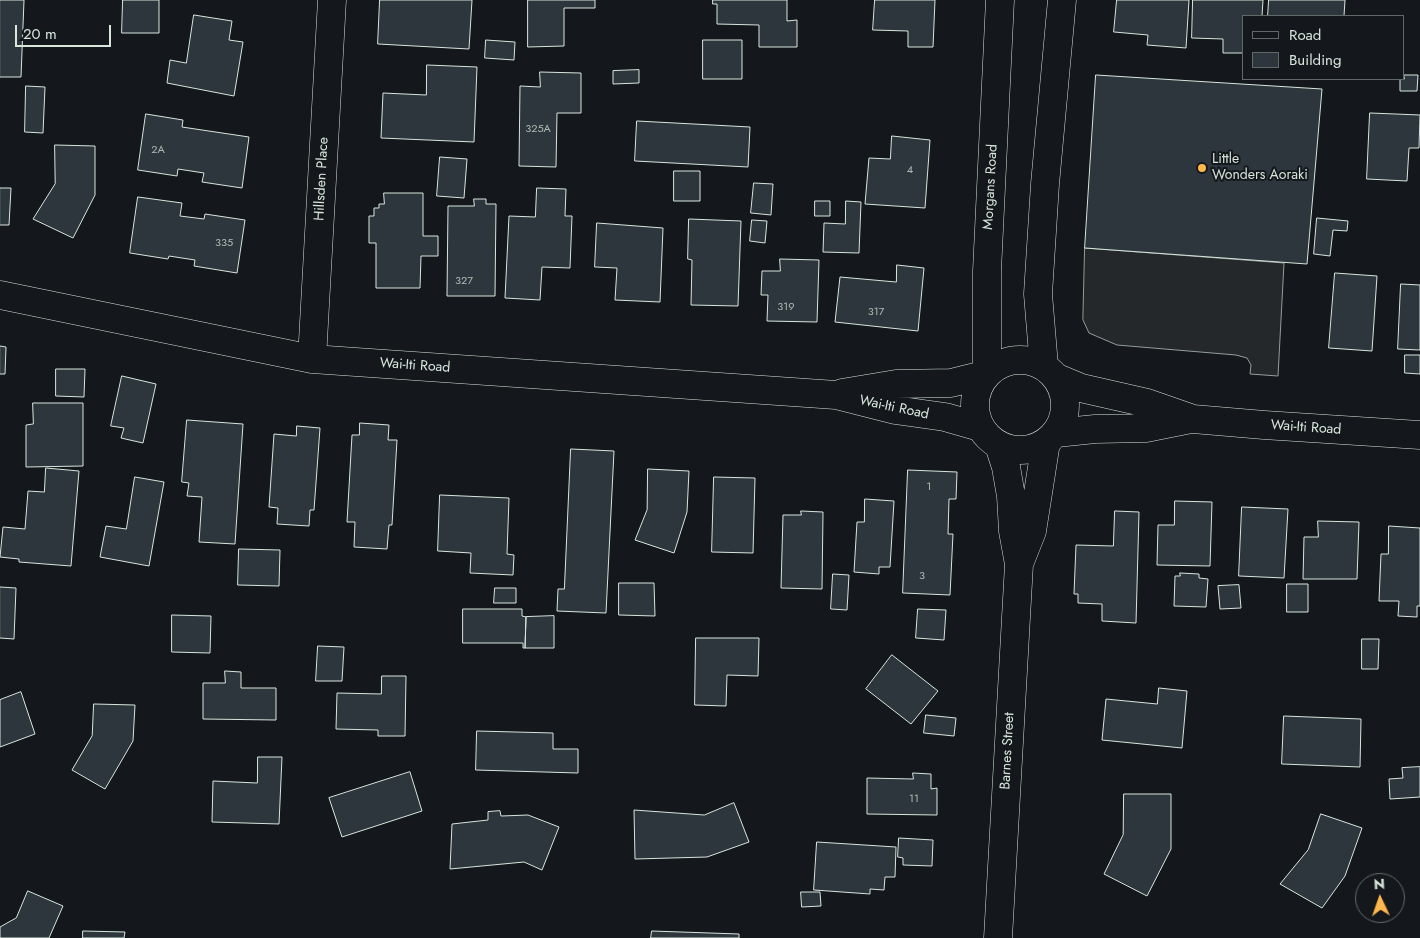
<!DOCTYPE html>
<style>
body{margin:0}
#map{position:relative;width:1420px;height:938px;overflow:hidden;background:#14181c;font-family:Jost,sans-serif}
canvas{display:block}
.legend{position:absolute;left:1242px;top:15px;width:162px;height:65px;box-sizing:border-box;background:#14181c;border:1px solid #626a69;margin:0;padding:6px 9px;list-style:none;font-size:15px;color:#d8e6dc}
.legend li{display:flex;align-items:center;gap:10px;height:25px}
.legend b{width:25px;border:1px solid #626a69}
.north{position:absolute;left:1355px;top:873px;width:50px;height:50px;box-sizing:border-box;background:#14181c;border:1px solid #626a69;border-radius:50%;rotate:357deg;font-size:14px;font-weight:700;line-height:20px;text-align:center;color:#d8e6dc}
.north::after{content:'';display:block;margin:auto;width:18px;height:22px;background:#ffb74d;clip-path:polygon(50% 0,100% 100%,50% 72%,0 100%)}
.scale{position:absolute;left:15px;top:25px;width:96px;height:22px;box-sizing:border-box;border:2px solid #d8e6dc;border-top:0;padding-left:6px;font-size:15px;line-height:18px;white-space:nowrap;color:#d8e6dc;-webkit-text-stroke:4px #14181c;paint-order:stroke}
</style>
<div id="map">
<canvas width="1420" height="938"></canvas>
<ul class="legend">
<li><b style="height:6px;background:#14181c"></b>Road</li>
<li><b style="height:14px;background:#2c363c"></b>Building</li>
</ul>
<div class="north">N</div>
<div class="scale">20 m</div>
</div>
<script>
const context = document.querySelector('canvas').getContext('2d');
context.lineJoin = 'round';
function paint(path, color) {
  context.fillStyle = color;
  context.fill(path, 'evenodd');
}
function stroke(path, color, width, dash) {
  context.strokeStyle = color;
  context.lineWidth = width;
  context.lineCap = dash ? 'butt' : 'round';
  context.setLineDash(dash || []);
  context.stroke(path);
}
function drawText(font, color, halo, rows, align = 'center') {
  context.font = font + ' Jost,sans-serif';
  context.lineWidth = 4;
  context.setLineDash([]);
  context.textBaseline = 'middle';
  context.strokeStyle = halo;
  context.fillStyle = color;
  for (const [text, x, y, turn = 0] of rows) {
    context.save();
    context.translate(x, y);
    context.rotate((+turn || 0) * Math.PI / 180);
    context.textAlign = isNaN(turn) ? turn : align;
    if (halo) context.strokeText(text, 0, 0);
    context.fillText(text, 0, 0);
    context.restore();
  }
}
const parking = new Path2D(`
 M1085,248L1284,263L1278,376L1250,374L1251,365L1247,358L1236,355L1117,345L1089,333L1083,320Z`);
paint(parking, '#24282b');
stroke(parking, '#939e99', 1);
const building = new Path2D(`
 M0,0H24L21,77H0Z
 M123,0H159V33H122Z
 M380,0H472L469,49L378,44Z
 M528,0H595V8H564V46L528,47Z
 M713,0H787V21L797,20V47H759V25L717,24V4H713Z
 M875,0H935L933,47H908V31L873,30Z
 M1117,0H1189L1186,48L1147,45L1148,35L1114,32Z
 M1193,0H1263L1262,16H1244V53H1223V39L1192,38Z
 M1269,0H1345L1344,16H1268Z
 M194,15L232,21L229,40L243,42L234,96L167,83L170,60L186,63Z
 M486,40L515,42L514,60L485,58Z
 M703,40H742V79H703Z
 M427,65L477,67L474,142L381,138L383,93L426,95Z
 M639,70V83L613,84V71Z
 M540,72L581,73V113H557L556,167L519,166L520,86L540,87Z
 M1096,75L1322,89L1307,264L1085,248Z
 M1404,75H1418L1417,91H1400V79H1404Z
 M26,86L45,87L43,133L25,132Z
 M1370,113L1420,115L1419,148H1409L1407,181L1367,179Z
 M146,114L183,120L182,127L249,137L242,188L202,182L204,173L178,169L177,176L138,170Z
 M637,121L750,127L748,167L635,161Z
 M892,136L930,140L925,208L865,204L869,158L890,159Z
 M55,145L95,146V195L73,238L33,219L55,184Z
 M440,157L467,159L464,198L437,196Z
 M674,171H700V201H674Z
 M754,183L773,184L771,215L751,213Z
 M0,188H11L9,225H0Z
 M537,188L566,189L565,216H572L570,268L542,267L540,300L505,298L509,216L535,217Z
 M384,193H423V236H438V256H421L420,288H376V243H369V216H374V208H379V204H384Z
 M138,197L182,203L180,216L204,219L205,214L245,220L237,273L194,266L195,260L169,256L168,259L130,253Z
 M474,199H486V204H496L495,296H447L448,206H474Z
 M815,201H830V216H815Z
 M846,201L861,202L859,253L823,252L824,223L845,224Z
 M1317,218L1348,221L1347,231L1333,230L1330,256L1314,254Z
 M689,219L741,221L738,306L691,305L692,260L688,259Z
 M752,220L767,221L765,243L750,241Z
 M597,223L663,228L660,302L615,300L617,268L595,267Z
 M780,259L819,260L817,322L767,321L768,295H761L762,271H780Z
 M897,265L924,268L918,331L835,322L840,277L896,282Z
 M1335,273L1377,276L1372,351L1329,348Z
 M1401,284L1420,285V350L1398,349Z
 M0,346L6,347L5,374H0Z
 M1405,355H1420V374L1405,373Z
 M56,369H85L84,397L56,396Z
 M122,376L156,384L143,443L121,438L124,428L111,426Z
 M33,403H83V466L26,467V425L33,424Z
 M187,420L243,424L235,544L199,542L202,497L187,496L189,483L182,482Z
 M360,423L389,425L388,440H397L392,525H389L387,549L354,547L355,522H347L352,435H359Z
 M297,426L320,428L314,510H310L309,526L277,524L278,508L269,507L274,434L296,436Z
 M571,449L614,451L606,613L557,611L558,589H564Z
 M46,468L79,471L71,566L19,562V559L0,557L3,527L25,529L28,491L44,492Z
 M648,469L689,471L687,512L674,553L635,540L647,510Z
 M908,470L957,472L956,499H949L948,534H953L950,595L903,593Z
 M135,477L164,482L149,566L100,557L106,526L126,529Z
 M714,477L755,478L753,553L712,552Z
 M440,495L509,498L507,554L514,555L513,575L470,573L471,553L438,551Z
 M865,499L894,501L890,567H879V574L854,572L857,522H864Z
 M1175,501L1212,502L1210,566L1157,565L1158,525H1174Z
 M1242,507L1288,509L1284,578L1239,576Z
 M801,511L823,512L822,589L781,588L783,515H801Z
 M1115,511L1139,512L1136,623L1102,621V604L1078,603V594H1074L1076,545L1113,546Z
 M1318,521L1359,522L1357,579H1303L1304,537H1318Z
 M1389,526L1420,528V606H1417V617L1398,616L1399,601H1379L1381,554H1388Z
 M239,549L280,550L279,586L238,585Z
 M1180,573L1199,574V578L1208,579L1206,607L1174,606L1175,576H1180Z
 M833,574L849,575L847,610L831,609Z
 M619,583H654L655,616L619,615Z
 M1287,584H1308V612H1287Z
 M1239,585L1241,608L1220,609L1218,586Z
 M0,587L16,588L14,639L0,638Z
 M495,588H516V603H494Z
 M463,609H522V616L526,617L525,648H523V643H463Z
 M918,609L946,610L944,640L916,638Z
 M172,615L211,616L210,653L172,652Z
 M554,616V648H525L526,617Z
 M696,638H759L758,676L727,675L726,706L695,705Z
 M1362,639H1379L1378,669H1362Z
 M318,646L344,647L342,681H316Z
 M892,655L938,691L911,724L866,689Z
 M225,671L241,672V688H276V720L203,719V683H225Z
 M382,676H406L405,736H378V730L336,729L337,693L381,694Z
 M1159,688L1187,691L1182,748L1102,740L1106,699L1157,704Z
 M21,692L35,734L0,747V700Z
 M94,704L135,705L133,741L105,789L72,770L92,736Z
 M926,715L956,718L954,736L924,733Z
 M1284,716L1361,719L1360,767L1282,764Z
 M477,731L553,733V749H578V773L476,770Z
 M258,757H282L279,824L212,822L213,781L257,783Z
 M1420,767V797L1390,799L1389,779L1403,778L1402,768Z
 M410,772L422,811L342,837L329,798Z
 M913,773L931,774V789L937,788V815L867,814V778L913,779Z
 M1124,794H1171V849L1147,896L1104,874L1123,835Z
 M734,803L749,842L707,857L635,859L634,810L704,815Z
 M500,811L501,816L528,815L559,827L542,870L524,862L450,869L452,824L488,820V812Z
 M1321,814L1362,828L1345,876L1322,908L1280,884L1308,850Z
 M899,838L933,840L932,866L903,865V858L898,857Z
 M817,842L896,847L895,877H885L884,890L870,889V894L814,890Z
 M28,891L63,906L49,938H0V927L16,918Z
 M801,892H820L821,906L802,907Z
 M83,931L125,932L124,938H83Z
 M652,931L739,934V938H651Z`);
paint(building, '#2c363c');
stroke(building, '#d8e6dc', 1);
const minor = new Path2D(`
 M0,295L312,359L836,395L895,410L945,417L980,427
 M312,359L332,0
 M975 405a45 45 0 1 1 90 0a45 45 0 1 1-90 0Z
 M1044,366L1038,294L1045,184L1062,0
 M1057,378L1081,388L1147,403L1193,419L1264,425L1420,435
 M842,393L896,384L951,383L987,374V271L1000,0
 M1056,433L1095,429L1146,428L1191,419
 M999,445L1006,467L1011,496L1013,531L1019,564L1032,531L1046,442
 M998,938L1019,564`);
stroke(minor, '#d8e6dc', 29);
stroke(minor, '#14181c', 28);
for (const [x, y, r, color] of [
 [1202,168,5,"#ffb74d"]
]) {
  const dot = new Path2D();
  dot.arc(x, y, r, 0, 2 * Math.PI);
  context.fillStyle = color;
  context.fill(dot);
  stroke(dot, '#14181c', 2);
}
drawText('11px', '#adbab4', null, [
 ["325A",538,129],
 ["2A",158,150],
 ["4",910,170],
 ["335",224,243],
 ["327",464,281],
 ["319",786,307],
 ["317",876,312],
 ["1",929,487],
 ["3",922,576],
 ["11",914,799]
]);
drawText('14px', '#d8e6dc', '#14181c', [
 ["Little",1212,160],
 ["Wonders Aoraki",1212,176]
], 'left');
drawText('14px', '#d8e6dc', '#14181c', [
 ["Hillsden Place",322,179,-87],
 ["Morgans Road",991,187,-87],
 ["Wai-Iti Road",415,366,4],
 ["Wai-Iti Road",894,408,12],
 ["Wai-Iti Road",1306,428,4],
 ["Barnes Street",1008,751,-87]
]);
</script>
